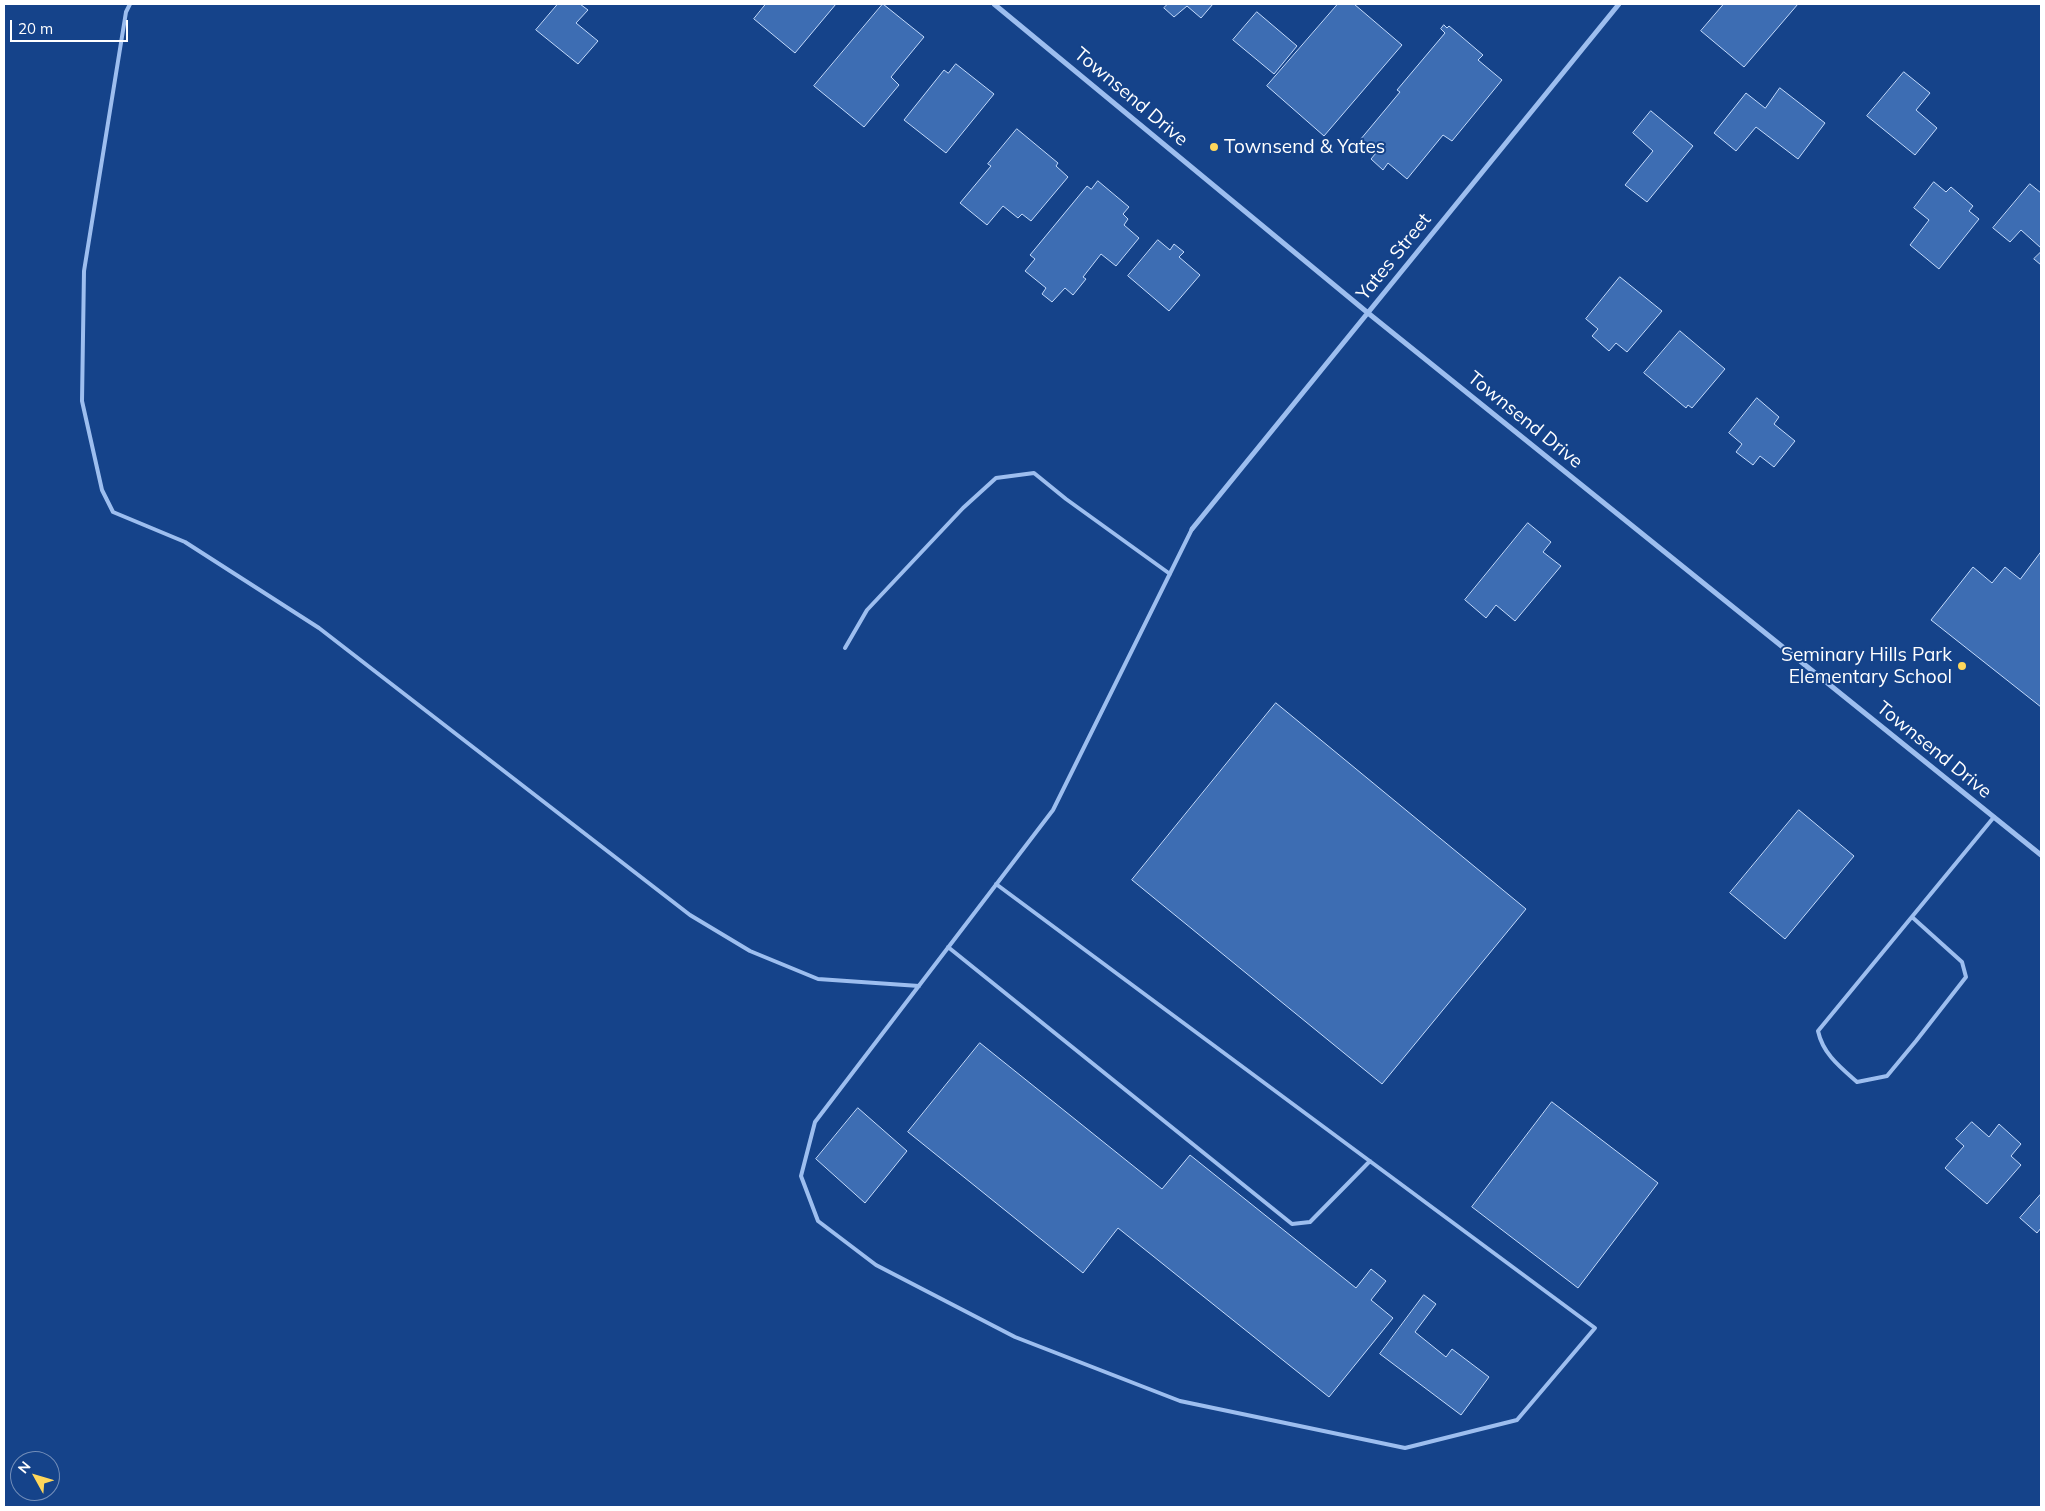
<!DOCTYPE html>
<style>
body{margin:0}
#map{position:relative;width:2045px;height:1511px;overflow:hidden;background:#15438a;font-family:Mulish,sans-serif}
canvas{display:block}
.frame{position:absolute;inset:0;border:5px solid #fff;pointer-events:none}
.north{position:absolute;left:10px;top:1451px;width:50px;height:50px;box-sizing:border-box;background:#15438a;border:1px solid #738eb9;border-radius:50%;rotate:309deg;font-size:14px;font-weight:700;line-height:20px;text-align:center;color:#fff}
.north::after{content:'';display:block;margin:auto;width:18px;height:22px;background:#ffd75b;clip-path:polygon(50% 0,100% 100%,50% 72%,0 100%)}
.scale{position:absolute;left:10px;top:20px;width:118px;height:22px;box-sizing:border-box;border:2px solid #fff;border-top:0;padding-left:6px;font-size:15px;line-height:18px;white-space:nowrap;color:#fff;-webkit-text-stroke:4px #15438a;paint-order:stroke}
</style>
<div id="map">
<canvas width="2045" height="1511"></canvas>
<div class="frame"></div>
<div class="north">N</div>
<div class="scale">20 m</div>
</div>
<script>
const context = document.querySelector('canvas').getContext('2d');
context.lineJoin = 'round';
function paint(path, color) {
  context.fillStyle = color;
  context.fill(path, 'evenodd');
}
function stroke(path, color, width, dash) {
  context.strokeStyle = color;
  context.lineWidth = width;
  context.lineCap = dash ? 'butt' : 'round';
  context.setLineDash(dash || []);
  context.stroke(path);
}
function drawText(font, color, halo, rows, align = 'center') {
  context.font = font + ' Mulish,sans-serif';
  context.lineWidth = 4;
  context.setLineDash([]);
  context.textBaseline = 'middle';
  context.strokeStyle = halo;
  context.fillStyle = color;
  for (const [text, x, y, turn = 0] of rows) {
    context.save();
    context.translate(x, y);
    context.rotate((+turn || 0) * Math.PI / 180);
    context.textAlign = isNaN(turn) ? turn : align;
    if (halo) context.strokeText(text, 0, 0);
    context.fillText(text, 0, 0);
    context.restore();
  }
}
const building = new Path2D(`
 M558,4H580L588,10L576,23L598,41L578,64L536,30Z
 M766,4H836L795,53L754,19Z
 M883,4L924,37L891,77L899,85L864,127L814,86Z
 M1168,4H1213L1201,18L1187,6L1174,17L1164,8Z
 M1338,4H1354L1402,45L1324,136L1267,86Z
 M1724,4H1798L1744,67L1701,31Z
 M1257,12L1297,46L1274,74L1233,40Z
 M1444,25L1447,28L1449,26L1483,55L1478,60L1502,80L1452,141L1443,135L1407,179L1388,163L1383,170L1371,159L1376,153L1360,140L1400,92L1397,90L1445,33L1441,29Z
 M956,64L994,94L946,153L904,120L944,70L948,73Z
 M1904,72L1930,93L1916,110L1937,128L1915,155L1867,116Z
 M1780,88L1825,123L1798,159L1756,127L1736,151L1714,133L1746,93L1765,108Z
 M1651,111L1693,146L1647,202L1625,185L1653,151L1633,133Z
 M1017,129L1058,163L1056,166L1068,177L1031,221L1022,214L1018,218L1003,206L987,225L960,203L991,166L988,164Z
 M1098,181L1129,207L1123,214L1128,219L1124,225L1139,238L1116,266L1101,254L1083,277L1086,279L1073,295L1065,288L1052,302L1042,294L1046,288L1025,271L1035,259L1030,255L1087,186L1091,189Z
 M1934,182L1946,192L1951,187L1973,206L1969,211L1979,219L1939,269L1910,245L1929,220L1914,208Z
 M2030,184L2041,193V248L2021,230L2010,242L1993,228Z
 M1158,240L1170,250L1174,244L1184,252L1179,257L1200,275L1169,311L1128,276Z
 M2041,252V265L2034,259Z
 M1620,277L1662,311L1627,352L1616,343L1609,351L1592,336L1598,329L1586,319Z
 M1680,331L1725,369L1692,408L1688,405L1686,408L1644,373Z
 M1757,398L1779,417L1774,424L1795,441L1774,467L1760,456L1753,465L1736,452L1742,444L1729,433Z
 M1528,523L1551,542L1543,552L1561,566L1515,621L1496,605L1486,618L1465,600Z
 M2041,552V707L1931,620L1973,567L1992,583L2005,567L2020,579Z
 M1276,703L1526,909L1382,1084L1132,880Z
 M1799,810L1854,856L1785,939L1730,893Z
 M980,1043L1162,1189L1190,1155L1356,1288L1371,1269L1386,1281L1371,1300L1393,1318L1329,1397L1118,1228L1083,1273L908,1132Z
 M1552,1102L1658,1183L1578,1288L1472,1207Z
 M858,1108L907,1151L865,1203L816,1159Z
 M1972,1122L1989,1137L1999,1124L2021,1144L2011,1156L2021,1165L1987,1204L1945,1168L1964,1146L1956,1139Z
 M2041,1194V1228L2037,1233L2020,1218Z
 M1424,1295L1436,1304L1415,1332L1446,1357L1452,1349L1489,1377L1461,1415L1380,1354Z`);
paint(building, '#3d6db3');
stroke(building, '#c3dafb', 1);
stroke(new Path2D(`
 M130,4L126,12L84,271L82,401L102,490L113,512L185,542L319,628L690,915L750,951L818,979L919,986
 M845,648L867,610L963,508L996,478L1034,473L1066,499L1170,574
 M996,884L1595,1328L1517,1420L1405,1448L1180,1401L1015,1337L876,1265L818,1221L801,1176L815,1122L1053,810L1192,529
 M1912,917L1962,962L1966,977L1916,1041L1887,1076L1857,1082C1840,1067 1823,1054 1818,1031L1994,817
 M948,947L1292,1224L1310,1222L1370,1161`), '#9dbeef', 4);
stroke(new Path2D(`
 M994,4L1368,313L2041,855
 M1192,529L1619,4`), '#9dbeef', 5);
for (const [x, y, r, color] of [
 [1214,147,5,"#ffd75b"],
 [1962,666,5,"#ffd75b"]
]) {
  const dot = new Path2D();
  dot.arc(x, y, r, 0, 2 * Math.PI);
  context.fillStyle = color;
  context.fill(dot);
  stroke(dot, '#15438a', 2);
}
drawText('19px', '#fff', '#15438a', [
 ["Townsend Drive",1131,97,40],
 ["Yates Street",1394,257,-51],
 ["Townsend Drive",1525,420,39],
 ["Townsend Drive",1934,750,39]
]);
drawText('19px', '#fff', '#15438a', [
 ["Townsend & Yates",1224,147],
 ["Seminary Hills Park",1952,655,"right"],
 ["Elementary School",1952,677,"right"]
], 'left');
</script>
